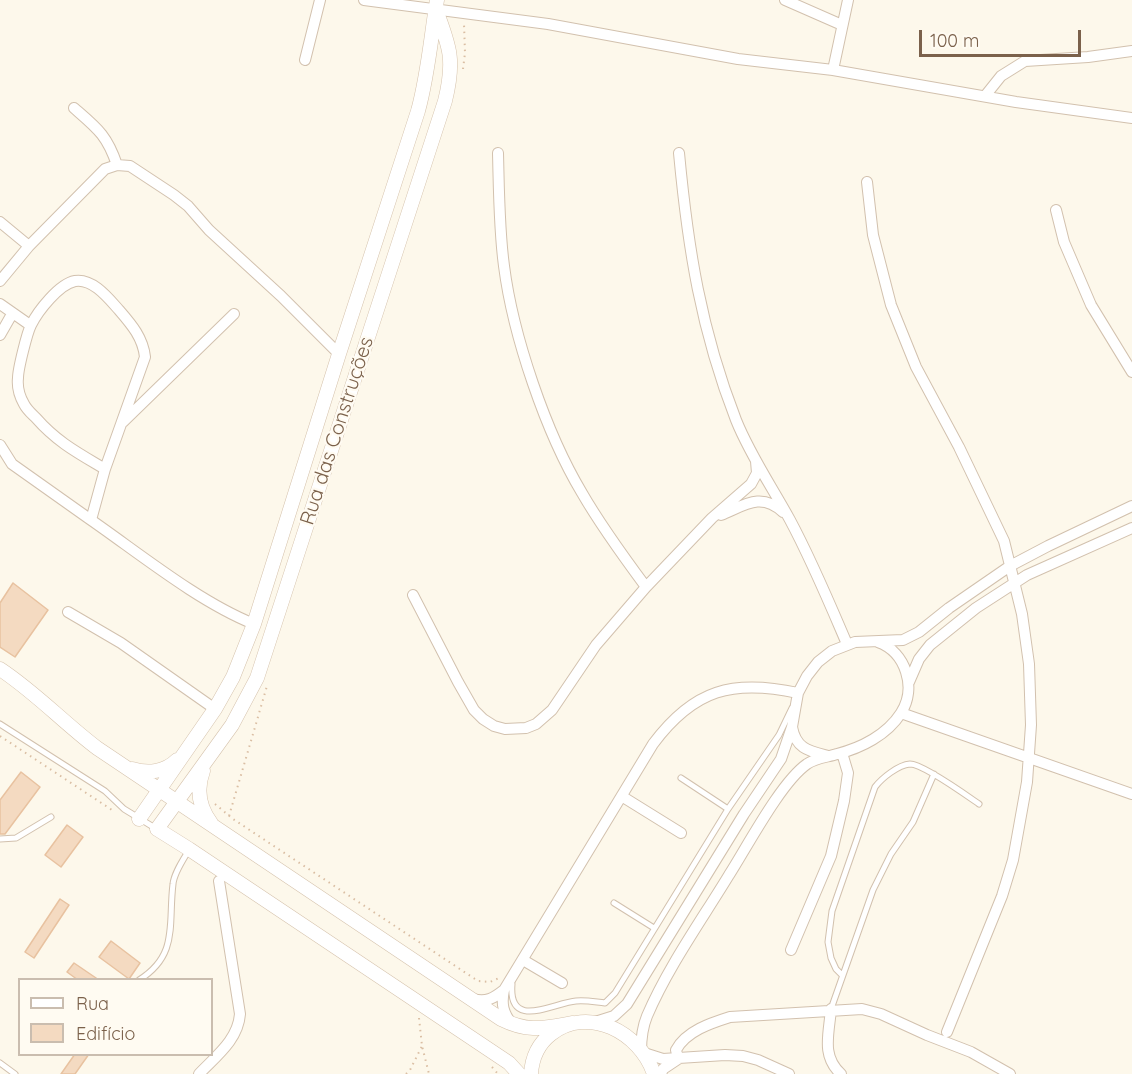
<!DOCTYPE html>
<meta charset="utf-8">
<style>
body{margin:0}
#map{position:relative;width:1132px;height:1074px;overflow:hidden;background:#fdf8eb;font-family:Quicksand,sans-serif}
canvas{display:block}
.legend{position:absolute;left:18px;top:978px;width:195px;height:78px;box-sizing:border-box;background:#fffbf2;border:2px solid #cabdaf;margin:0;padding:8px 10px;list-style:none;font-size:18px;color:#7b614b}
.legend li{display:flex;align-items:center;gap:12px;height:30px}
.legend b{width:30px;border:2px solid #cabdaf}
.scale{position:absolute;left:919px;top:30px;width:162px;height:27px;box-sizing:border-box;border:3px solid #7b614b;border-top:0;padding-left:8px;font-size:18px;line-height:21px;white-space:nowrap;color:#7b614b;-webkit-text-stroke:4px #fffbf2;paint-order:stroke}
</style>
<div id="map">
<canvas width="1132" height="1074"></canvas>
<ul class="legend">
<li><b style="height:8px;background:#fff"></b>Rua</li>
<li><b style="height:16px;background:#f4dac1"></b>Edifício</li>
</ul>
<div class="scale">100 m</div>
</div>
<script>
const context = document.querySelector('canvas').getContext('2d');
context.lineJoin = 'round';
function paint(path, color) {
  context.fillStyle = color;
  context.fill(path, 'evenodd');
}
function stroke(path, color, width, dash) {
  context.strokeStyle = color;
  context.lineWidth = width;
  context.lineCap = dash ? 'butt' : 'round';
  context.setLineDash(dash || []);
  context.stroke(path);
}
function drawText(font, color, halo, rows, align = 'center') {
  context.font = font + ' Quicksand,sans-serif';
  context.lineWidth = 4.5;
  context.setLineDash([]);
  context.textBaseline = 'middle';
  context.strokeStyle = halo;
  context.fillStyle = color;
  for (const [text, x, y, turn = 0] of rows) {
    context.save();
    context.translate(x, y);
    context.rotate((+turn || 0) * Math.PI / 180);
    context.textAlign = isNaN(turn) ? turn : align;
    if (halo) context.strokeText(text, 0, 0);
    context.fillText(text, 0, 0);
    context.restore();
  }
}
const building = new Path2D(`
 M13,583L48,610L15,657L0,647V603Z
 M21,772L40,787L5,834H0V800Z
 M67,825L83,837L61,867L45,855Z
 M60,899L69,905L34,958L25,952Z
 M111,941L140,963L129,979L99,957Z
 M74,963L99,980H78L67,972Z
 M75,1054H89L75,1074H61Z`);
paint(building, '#f4dac1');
stroke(building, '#e8c2a0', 1.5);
const lane = new Path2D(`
 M0,724L105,791L124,809L155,828
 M681,778L728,809
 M0,839L16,838L51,817
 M614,903L654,928
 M842,975L836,969L831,958L828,942L832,911L875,787C882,778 898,765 910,764C923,764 966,795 979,804
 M139,980C179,955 168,924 173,884C174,873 183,860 189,850
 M512,984C508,1031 553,1003 576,1001C586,1000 595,1002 605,1003L615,993L728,809L779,735L792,708
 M831,1009L873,890L891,854L913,822L934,774
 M0,1063L15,1074`);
const street = new Path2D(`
 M364,0L548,24L738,59L833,70L1016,102L1132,118
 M785,0L842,25
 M305,60L320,0
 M833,70L848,0
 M985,96L1001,76L1025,61L1088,57L1132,51
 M74,108C97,128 107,135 117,165
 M498,153C499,191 499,229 504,266C513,336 546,433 582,493C601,526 623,556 646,587
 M679,153C688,249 701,330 736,420C750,455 772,487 790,520C812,561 829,602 847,644
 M867,182L873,235L891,305L916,367L959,447L1004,541L1022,614L1029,664L1031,725L1027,782L1013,860L1002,896L947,1032
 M1056,210L1064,242L1091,305L1132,372
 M0,222L29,246
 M0,281L29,246L105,169L117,165L130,166L174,195L188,206L209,230L281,296L339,354
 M0,304L30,325
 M0,335L12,314
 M123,422L234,314
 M0,445L12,464L91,520
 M105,469C78,453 57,442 36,418C32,414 27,410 24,404C20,397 17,387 18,378C18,369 27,333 31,325C38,311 59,284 75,281C93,278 109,299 119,310C132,325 143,338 145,357L105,469L91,520C140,554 199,602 254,624
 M721,515C745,505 761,492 783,512
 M413,595L458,682L474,710L483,719L494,726L505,729L526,728L536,724L552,710L596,645L646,587L712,518L751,484L757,473L756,461
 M68,612L121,643L215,709
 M909,682L919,659L930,645L976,608L1027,575L1132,528
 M901,713L1132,794
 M792,727C796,749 809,751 828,756
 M623,797L681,833
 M791,950L831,856L844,801L848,773L842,753
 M523,960L562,983
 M504,990C501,1004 503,1013 512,1024
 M473,999C486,1003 494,998 504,990L653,744C694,689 733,679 798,693
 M831,1009C829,1034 821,1056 841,1074
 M595,1022L614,1016L627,1004L744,814L781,759L792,727L798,693L807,676L818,662L832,651L855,642L903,640L919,632L949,608L1010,566L1048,546L1132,506
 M678,1059L676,1050C686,1031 711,1023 730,1017L862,1009L881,1014L927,1035L971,1052L1010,1074
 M199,1074C216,1056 238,1040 240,1014L219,881
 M661,1074L663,1069L678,1059
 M789,1074L758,1060L743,1056L725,1055L663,1059L641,1052C641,1039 642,1028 647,1016C668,967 701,921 729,875C747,847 781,782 807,764C815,758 828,757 837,754C861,748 887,735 901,713C917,688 906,652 878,642`);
const secondary = new Path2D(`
 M436,10C450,47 455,61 445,101L257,678L232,725L157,829L189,849L509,1063L519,1074
 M0,669C35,692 64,723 97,748L501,1019C529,1033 544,1028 573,1023
 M132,769C148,774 165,772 177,760
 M203,771C196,790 199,807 211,823
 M139,819L215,709L233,677L254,624L339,354L418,111C428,75 431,37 437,0
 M531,1074C532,1058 538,1044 551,1034C588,1005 640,1032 654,1074`);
stroke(lane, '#d2c1ae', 7);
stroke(street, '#d2c1ae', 12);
stroke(secondary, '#d5c2ac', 15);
stroke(new Path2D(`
 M463,69L465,53L464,24
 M0,736L112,810
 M215,804L233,819L478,981L490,982L499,978
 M229,816L267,686
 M419,1018L422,1046L429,1074
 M492,1067L498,1074
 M406,1074L410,1070L422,1046`), '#dabea3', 2, [1.5, 4.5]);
stroke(lane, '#fff', 5);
stroke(street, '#fff', 10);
stroke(secondary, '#fff', 14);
drawText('20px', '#7b614b', '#fffbf2', [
 ["Rua das Construções",337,431,-72]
]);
</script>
